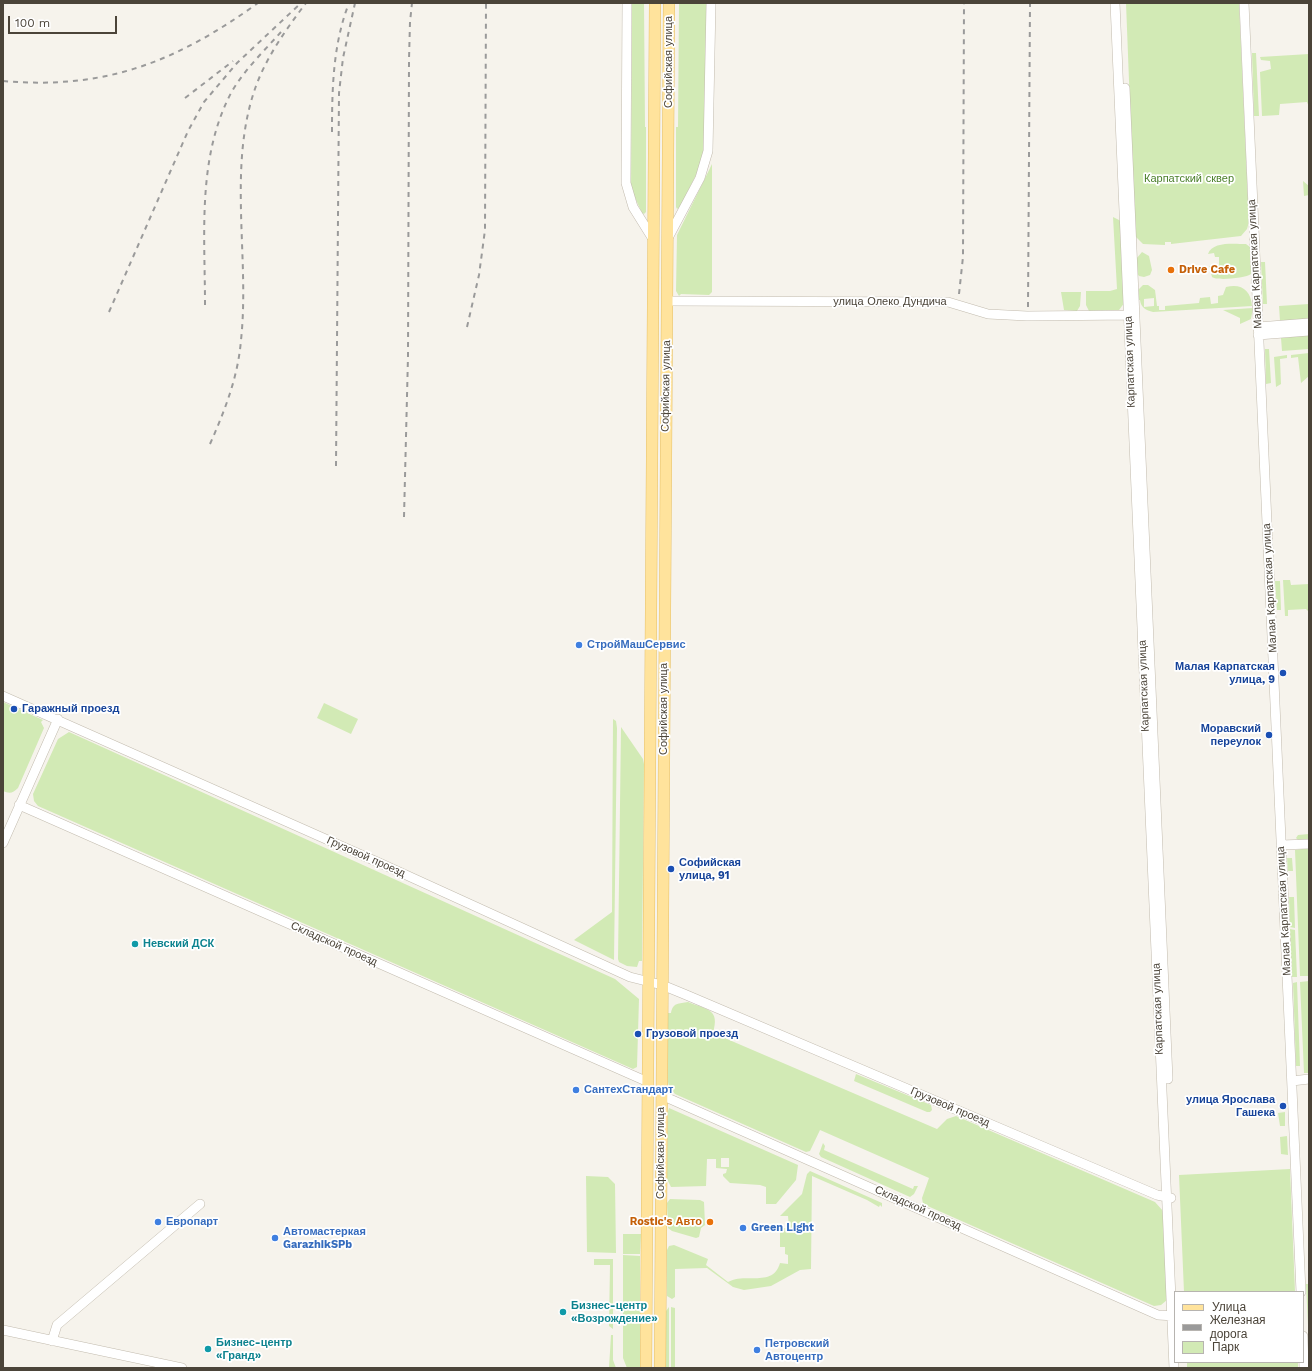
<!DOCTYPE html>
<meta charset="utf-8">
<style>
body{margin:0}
#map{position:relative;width:1312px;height:1371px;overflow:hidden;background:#f6f3ec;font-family:"Work Sans",sans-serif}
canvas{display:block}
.frame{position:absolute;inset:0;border:4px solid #4b4439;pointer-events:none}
.legend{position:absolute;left:1174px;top:1291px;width:130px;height:72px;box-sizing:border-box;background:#fff;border:1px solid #b7b4b0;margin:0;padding:5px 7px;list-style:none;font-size:12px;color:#4b4439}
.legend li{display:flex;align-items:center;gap:8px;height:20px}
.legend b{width:20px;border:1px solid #b7b4b0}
.scale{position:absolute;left:8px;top:16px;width:109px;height:18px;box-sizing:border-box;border:2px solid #4b4439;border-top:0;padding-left:5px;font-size:12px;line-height:14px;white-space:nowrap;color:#4b4439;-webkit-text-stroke:3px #fff;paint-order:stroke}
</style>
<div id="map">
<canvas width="1312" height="1371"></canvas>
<div class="frame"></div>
<ul class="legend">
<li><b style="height:5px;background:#ffe39c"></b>Улица</li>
<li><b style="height:5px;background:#9a9a9a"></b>Железная дорога</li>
<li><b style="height:11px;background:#d2eab5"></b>Парк</li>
</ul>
<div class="scale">100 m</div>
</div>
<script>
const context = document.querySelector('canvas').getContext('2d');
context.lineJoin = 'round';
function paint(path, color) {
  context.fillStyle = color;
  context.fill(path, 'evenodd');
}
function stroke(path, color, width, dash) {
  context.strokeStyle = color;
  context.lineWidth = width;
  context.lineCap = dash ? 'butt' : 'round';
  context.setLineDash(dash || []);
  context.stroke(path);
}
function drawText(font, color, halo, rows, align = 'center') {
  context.font = font + ' "Work Sans",sans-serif';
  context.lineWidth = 3.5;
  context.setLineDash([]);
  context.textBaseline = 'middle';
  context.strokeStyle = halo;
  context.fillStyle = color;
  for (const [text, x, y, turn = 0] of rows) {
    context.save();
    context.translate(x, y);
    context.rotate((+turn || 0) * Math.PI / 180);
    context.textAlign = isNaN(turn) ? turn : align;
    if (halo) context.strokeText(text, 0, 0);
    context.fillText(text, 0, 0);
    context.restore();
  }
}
paint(new Path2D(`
 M632,3H644L645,127H646V212L644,214L642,213L631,189Z
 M679,3H707L704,151L698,171L680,207L677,209L676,207V127H678Z
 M1126,3H1239L1249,222L1247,229L1241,236L1171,244V242H1165V245L1143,244L1135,236Z
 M1252,53H1256L1259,116H1254Z
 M1309,54V107L1307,102L1280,104L1279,115L1262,116L1260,72L1271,69L1270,61L1261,60L1260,57Z
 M712,164V292L709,295L681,294L679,296L676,291L677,235Z
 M1303,181L1309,186V195L1304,196Z
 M1113,217L1121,221L1125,302L1119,310L1089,311L1086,305V291H1110L1117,289Z
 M1246,244L1250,247L1251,274C1246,278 1217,281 1212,277L1209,266L1219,265V257H1215L1214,253L1208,254C1212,241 1235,244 1246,244Z
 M1142,252L1149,256L1152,270L1150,275L1144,277L1139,276L1136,272V259Z
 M1261,262H1265L1267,304H1263Z
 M1143,285H1148L1155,290L1157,306H1159V310H1165V306L1199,303L1200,298L1210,297L1211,304L1218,303V296L1223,295L1226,287C1241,283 1251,290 1252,306L1153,312C1146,310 1141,308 1140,300H1138V290ZM1154,298V306L1144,307V299Z
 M1061,292H1081L1080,306L1077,311L1064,310Z
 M1309,304V319L1280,321L1279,306Z
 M1253,308L1251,319L1240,324V318L1223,310Z
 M1309,335V349L1282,351L1281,338Z
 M1265,349H1269L1271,383L1266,384Z
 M1309,353V376L1301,383L1298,357L1291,358V355Z
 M1287,355V358L1280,359L1281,384L1276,387L1274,357Z
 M1283,580H1290L1291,585L1309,584V612L1306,609L1288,610V616H1285Z
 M1275,581H1280L1281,610H1277Z
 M3,702L43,720L41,722L44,728L18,788C13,793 10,794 3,791Z
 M324,703L358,719L351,734L317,718Z
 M613,719L616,721L617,728L614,960L574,940L612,912Z
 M621,727L643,759L644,764L642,961H639L637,967L627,966L619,962L618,959Z
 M69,732L615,979L639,999L637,1067L633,1069L38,806L34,801L33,794L58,739Z
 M1309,834V839L1298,840L1296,838L1298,835Z
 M1309,848V976H1300L1295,850Z
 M1287,858H1292L1293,871H1288Z
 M1289,897H1294L1295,928L1290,927Z
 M1290,929L1295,930L1297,977H1292Z
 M1309,981V1073H1304L1300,982Z
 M1297,982L1300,1066H1296L1293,983Z
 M688,1002C708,1010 720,1009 713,1033L937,1129L947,1119L956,1116L1155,1202L1163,1211L1167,1300L1161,1305L1154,1306L923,1204L922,1198L929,1178L820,1130L810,1151L806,1152L675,1094L669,1087L668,1082V1013H671C673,1002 679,1004 688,1002Z
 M856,1074L931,1105L932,1110L930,1112H927L854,1081Z
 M669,1108L798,1165L796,1180L776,1204H766V1187L760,1185L730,1183L723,1176V1174L726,1173L727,1169L716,1168V1159H707L706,1186L671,1187L667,1179L668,1111ZM721,1158H729V1167H721Z
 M1285,1112V1126H1280L1278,1113Z
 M1287,1136L1288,1155L1281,1154L1280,1137Z
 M823,1143L825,1146L824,1150L913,1189L914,1186H918L914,1194L910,1197L821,1157L819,1154Z
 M1290,1169L1295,1292H1184L1179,1175Z
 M810,1171L882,1203V1207L880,1205L879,1207L867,1200L812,1176L811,1269L800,1270L771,1286L744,1290L733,1287L707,1268L675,1269V1297L672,1299L667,1296V1250L669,1246L674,1245L708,1259L706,1265L728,1282C745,1272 773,1288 780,1263L788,1264V1255L785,1254V1247H780V1216L802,1194L807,1174ZM780,1216H788L789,1228H780Z
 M586,1176L608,1177L615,1184L616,1253L587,1252Z
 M670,1199L700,1200L704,1202L705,1225L701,1228L699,1237L696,1238L672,1231L668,1228L667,1203Z
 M623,1234H641L640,1254H623Z
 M623,1255L640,1256V1368H627L623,1358Z
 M594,1259H613V1329L609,1326L610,1265H594Z
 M1306,1284H1309V1325H1308Z
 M669,1307V1368H666V1311Z
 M671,1307L675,1308V1368H671Z
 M611,1335H613V1360L616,1368H609Z
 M1187,1362H1298V1368H1187Z`), '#d2eab5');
const minor = new Path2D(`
 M627,3L626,183L633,207L653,239
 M1115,3L1174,1368
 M1244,3L1301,1292
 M1125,88L1168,1079
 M668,238L700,178L708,151L711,3
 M667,301L948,302L988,314L1027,316L1134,315
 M1258,327L1309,323
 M1258,335L1309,331
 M3,696L382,864L630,977L662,985L684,994L1157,1195L1171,1198
 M19,805L648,1082
 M3,843L58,719
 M1281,845L1309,844
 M1292,1081L1309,1079
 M661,1095L1158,1315L1175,1316
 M3,1330L182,1368
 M1303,1336L1304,1368
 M52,1341L57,1325L200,1204`);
const major = new Path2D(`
 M646,1368L655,3
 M660,1368L669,3`);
stroke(minor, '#c2bbae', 10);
stroke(major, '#e6c16a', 12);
stroke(minor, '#fff', 9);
stroke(major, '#ffe39c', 11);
stroke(new Path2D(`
 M3,81C105,90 176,62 258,3
 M185,98L233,61
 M332,132C332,88 333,44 349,3
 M959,294L963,257L964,3
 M205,305C205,234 197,158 231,93C244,70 264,51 281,32
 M1028,307L1030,3
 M109,312L188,131L204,102L237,63L301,3
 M467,327L479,275L485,230L486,3
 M210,444C225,410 238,377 241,340C250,257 227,166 256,86C267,56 287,28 306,3
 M336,466L339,93L343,58L355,3
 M404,517L408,356L409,60L410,22L412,3`), '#9a9a9a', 2, [5, 5]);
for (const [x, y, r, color] of [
 [1171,270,4,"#e8710a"],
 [579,645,4,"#3f7fe0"],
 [1283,673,4,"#1a4fb4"],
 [14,709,4,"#1a4fb4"],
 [1269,735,4,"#1a4fb4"],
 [671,869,4,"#1a4fb4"],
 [135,944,4,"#0f9aa8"],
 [638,1034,4,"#1a4fb4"],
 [576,1090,4,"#3f7fe0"],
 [1283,1106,4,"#1a4fb4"],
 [158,1222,4,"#3f7fe0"],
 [710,1222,4,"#e8710a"],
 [743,1228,4,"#3f7fe0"],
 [275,1238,4,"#3f7fe0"],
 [563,1312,4,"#0f9aa8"],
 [208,1349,4,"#0f9aa8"],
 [757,1350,4,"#3f7fe0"]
]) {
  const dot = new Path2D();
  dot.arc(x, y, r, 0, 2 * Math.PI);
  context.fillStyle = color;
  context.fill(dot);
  stroke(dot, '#fff', 1.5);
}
drawText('11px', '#4b4439', '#fff', [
 ["Софийская улица",669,62,-90],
 ["Малая Карпатская улица",1255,264,-93],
 ["улица Олеко Дундича",890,302],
 ["Карпатская улица",1130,362,-92],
 ["Софийская улица",666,386,-89],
 ["Малая Карпатская улица",1270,588,-93],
 ["Карпатская улица",1144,686,-92],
 ["Софийская улица",664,709,-90],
 ["Грузовой проезд",366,857,24],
 ["Малая Карпатская улица",1284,911,-93],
 ["Складской проезд",334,944,24],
 ["Карпатская улица",1158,1009,-92],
 ["Грузовой проезд",950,1107,23],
 ["Софийская улица",661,1153,-90],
 ["Складской проезд",918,1208,24]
]);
drawText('11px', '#4a7f2a', '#fff', [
 ["Карпатский сквер",1189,179]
]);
drawText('bold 11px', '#c56008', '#fff', [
 ["Drive Cafe",1179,270],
 ["Rostic's Авто",702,1222,"right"]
], 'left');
drawText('bold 11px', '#366cbe', '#fff', [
 ["СтройМашСервис",587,645],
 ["СантехСтандарт",584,1090],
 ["Европарт",166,1222],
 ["Green Light",751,1228],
 ["Автомастеркая",283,1232],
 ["GarazhikSPb",283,1245],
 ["Петровский",765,1344],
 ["Автоцентр",765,1357]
], 'left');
drawText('bold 11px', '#164399', '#fff', [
 ["Малая Карпатская",1275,667],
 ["улица, 9",1275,680],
 ["Гаражный проезд",22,709,"left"],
 ["Моравский",1261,729],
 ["переулок",1261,742],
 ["Софийская",679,863,"left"],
 ["улица, 91",679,876,"left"],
 ["Грузовой проезд",646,1034,"left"],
 ["улица Ярослава",1275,1100],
 ["Гашека",1275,1113]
], 'right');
drawText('bold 11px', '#0d838f', '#fff', [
 ["Невский ДСК",143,944],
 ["Бизнес-центр",571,1306],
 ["«Возрождение»",571,1319],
 ["Бизнес-центр",216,1343],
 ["«Гранд»",216,1356]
], 'left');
</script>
